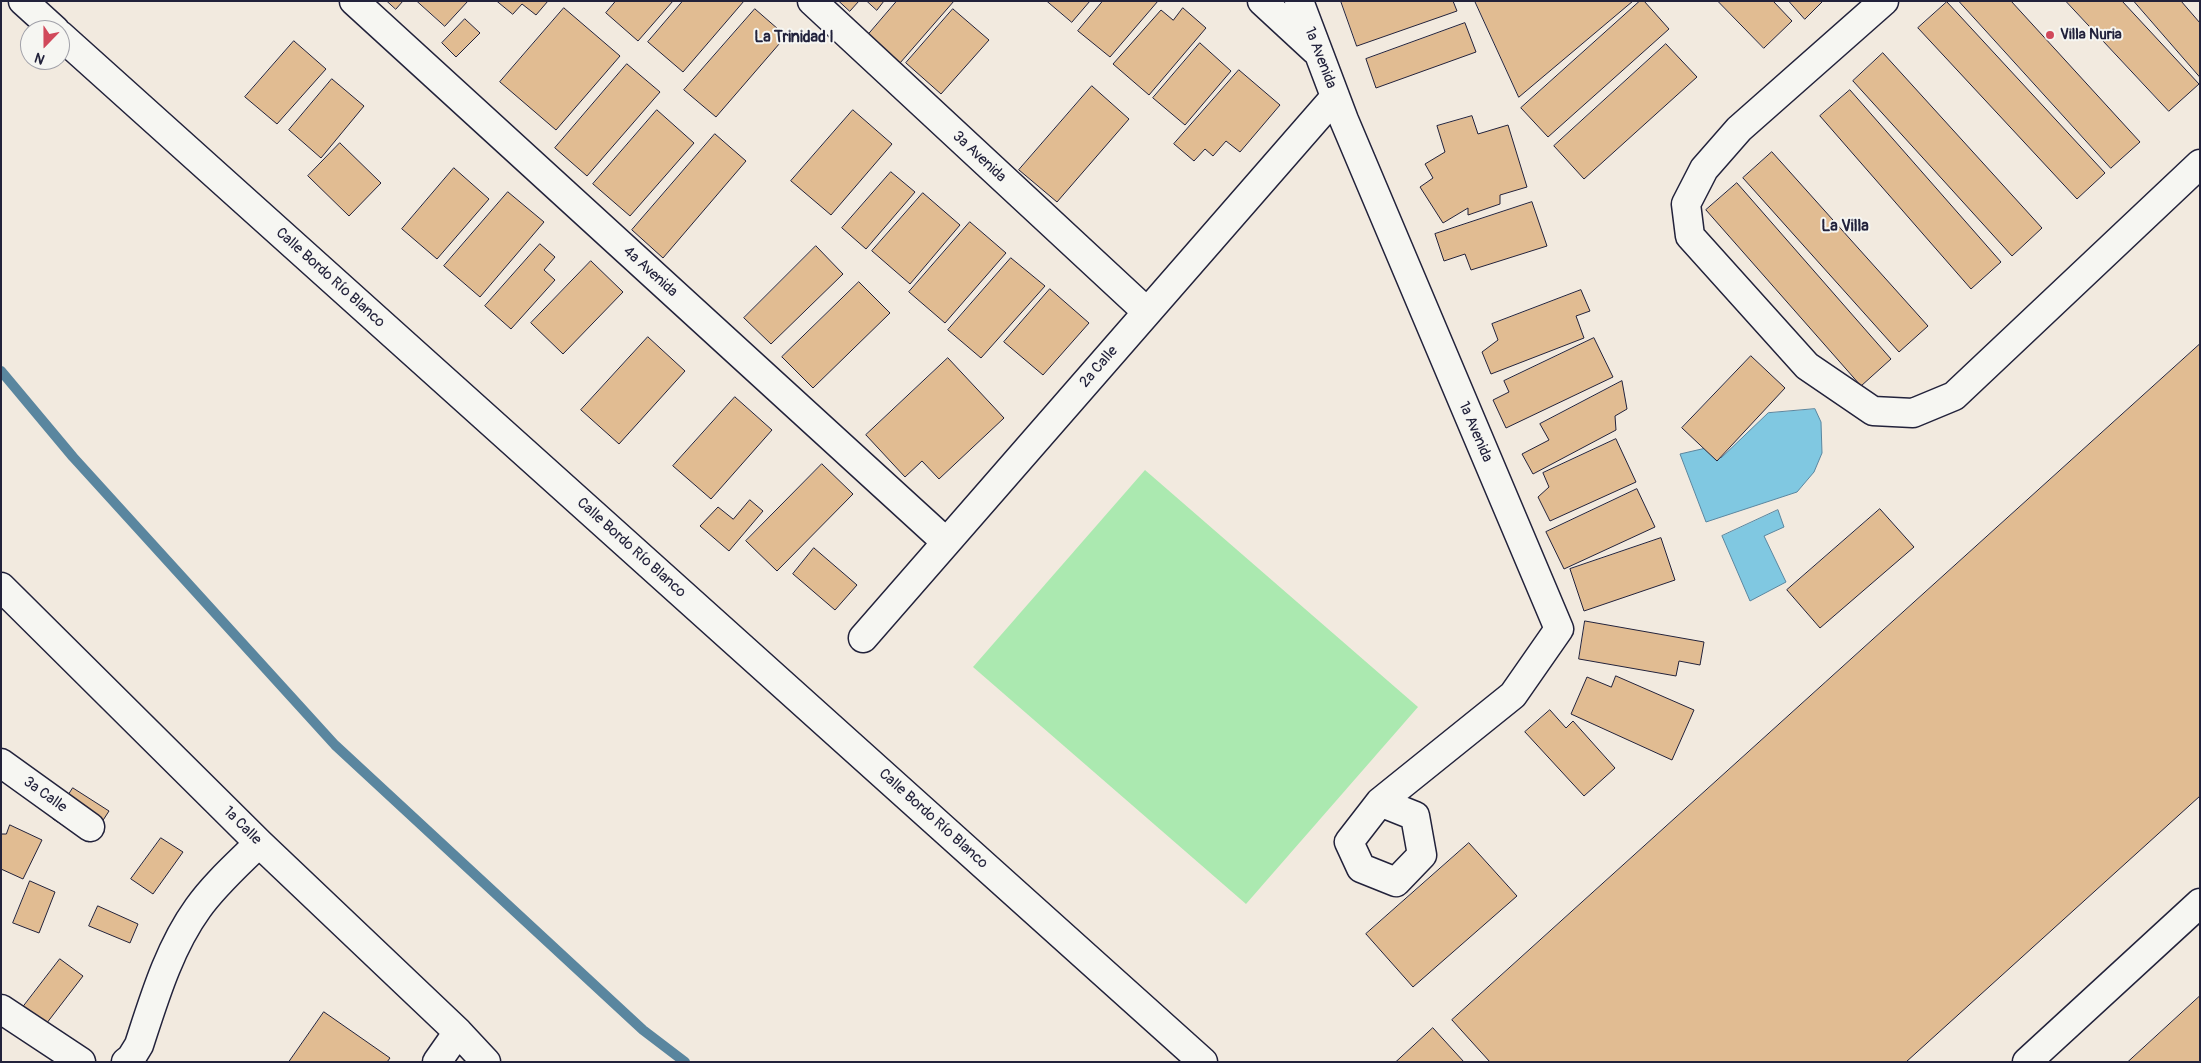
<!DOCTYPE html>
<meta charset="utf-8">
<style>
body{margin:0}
#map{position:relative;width:2201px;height:1063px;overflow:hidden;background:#f2eadf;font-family:Pangolin,sans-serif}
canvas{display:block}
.frame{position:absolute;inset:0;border:2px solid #22223b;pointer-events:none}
.north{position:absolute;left:20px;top:20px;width:50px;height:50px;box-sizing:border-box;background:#f6f6f2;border:1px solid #a1a1a9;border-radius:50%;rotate:202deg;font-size:14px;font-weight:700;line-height:20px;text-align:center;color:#22223b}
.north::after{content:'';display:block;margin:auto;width:18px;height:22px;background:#d1495b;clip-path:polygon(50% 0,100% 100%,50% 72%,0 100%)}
</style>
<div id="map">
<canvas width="2201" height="1063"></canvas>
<div class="frame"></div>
<div class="north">N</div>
</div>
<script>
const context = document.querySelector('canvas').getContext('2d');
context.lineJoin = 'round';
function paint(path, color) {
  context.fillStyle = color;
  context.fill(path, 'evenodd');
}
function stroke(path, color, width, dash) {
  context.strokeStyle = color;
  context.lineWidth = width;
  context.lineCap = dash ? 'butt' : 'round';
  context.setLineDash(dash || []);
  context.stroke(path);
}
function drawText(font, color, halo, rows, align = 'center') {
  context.font = font + ' Pangolin,sans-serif';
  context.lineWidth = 4;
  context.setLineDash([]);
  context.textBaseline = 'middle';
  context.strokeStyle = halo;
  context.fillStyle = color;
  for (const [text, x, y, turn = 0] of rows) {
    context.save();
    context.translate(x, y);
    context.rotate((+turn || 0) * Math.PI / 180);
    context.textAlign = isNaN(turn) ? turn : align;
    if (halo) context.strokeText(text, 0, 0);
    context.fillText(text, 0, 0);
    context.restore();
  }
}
paint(new Path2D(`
 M1145,470L1418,707L1246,904L973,667Z`), '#abe9b0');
const water = new Path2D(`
 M1815,409L1821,422L1822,453L1814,472L1797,492L1706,522L1680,454L1706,448L1721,458L1768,413Z
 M1778,510L1784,527L1764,536L1786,582L1750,601L1722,536Z`);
paint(water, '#80c8e1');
stroke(water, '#5a869f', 1);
stroke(new Path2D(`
 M1,371L73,457L335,745L643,1030L685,1062`), '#5a869f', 10);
const building = new Path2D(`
 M387,1H403L396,9Z
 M417,1H468L445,26Z
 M497,1H548L536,15L522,4L513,14Z
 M616,1H673L638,41L606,13Z
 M683,1H744L683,72L648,42Z
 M839,1H859L850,11Z
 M867,1H884L877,10Z
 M897,1H954L900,63L868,35Z
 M1047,1H1090L1072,22Z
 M1103,1H1158L1110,57L1078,31Z
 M1341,1H1453L1457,11L1357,46Z
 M1475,1H1633L1519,97Z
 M1640,1H1644L1669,29L1548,137L1521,108Z
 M1718,1H1773L1792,21L1764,48Z
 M1789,1H1823L1805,19Z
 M1959,1H2011L2140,142L2111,168Z
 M2066,1H2122L2199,84L2169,111Z
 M2134,1H2181L2200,23V77Z
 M1947,2L2105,173L2077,199L1918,28Z
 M564,8L620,56L556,130L500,82Z
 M1183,8L1206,28L1149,95L1113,64L1161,10L1173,20Z
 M755,9L786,36L716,117L684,90Z
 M953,9L989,40L941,94L906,63Z
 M465,19L480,33L456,57L442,43Z
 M1465,23L1476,52L1376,88L1366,59Z
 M294,41L326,69L277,124L245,97Z
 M1200,43L1231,71L1185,125L1153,98Z
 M1666,44L1697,77L1584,179L1554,146Z
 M1883,53L2042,228L2012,256L1853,81Z
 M627,64L660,92L587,176L555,148Z
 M1239,70L1280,105L1240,152L1226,141L1213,156L1205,149L1194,161L1174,144Z
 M332,79L364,106L321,158L289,130Z
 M1092,86L1129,119L1057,202L1019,170Z
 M1850,90L2001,262L1971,289L1820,116Z
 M657,110L694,143L630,216L593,184Z
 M853,110L892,144L831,215L791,181Z
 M1472,116L1478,134L1508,125L1527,187L1500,195V204L1468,215V208L1443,223L1420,187L1433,178L1425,164L1445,152L1437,126Z
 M715,134L746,161L663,258L632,230Z
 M340,143L381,183L349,216L308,176Z
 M1772,152L1928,326L1899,352L1743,178Z
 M454,168L489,199L437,259L402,229Z
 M891,172L915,192L866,249L842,228Z
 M1737,183L1891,359L1861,386L1706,210Z
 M508,192L544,222L480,297L444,266Z
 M923,193L960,225L910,284L872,251Z
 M1532,202L1547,246L1471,270L1465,254L1444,261L1435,234Z
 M970,222L1006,253L945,323L909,292Z
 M540,244L555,257L544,270L555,280L511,329L485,306Z
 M816,246L843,274L771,344L744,318Z
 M1011,258L1045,286L981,358L948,330Z
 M591,261L623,292L563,354L531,323Z
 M859,282L890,313L813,388L782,357Z
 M1050,289L1089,323L1043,375L1004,342Z
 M1581,290L1590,311L1576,316L1584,338L1491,374L1482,352L1498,340L1492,324Z
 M648,337L685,371L619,444L581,410Z
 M1594,338L1613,377L1506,428L1493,400L1509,392L1504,381Z
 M2200,344V796L1906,1062H1490L1452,1020Z
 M1751,356L1785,388L1717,461L1682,428Z
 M948,358L1004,418L939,479L922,461L905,477L866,435Z
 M1622,381L1627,409L1615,416L1616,430L1533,474L1522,454L1549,440L1540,424Z
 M735,397L772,430L711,499L673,466Z
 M1616,439L1636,482L1550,521L1538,497L1549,487L1543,473Z
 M822,464L853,494L777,571L746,541Z
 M1637,489L1655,527L1564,569L1546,532Z
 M750,500L763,511L729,551L700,526L718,507L733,519Z
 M1880,509L1914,547L1820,628L1787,590Z
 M1661,538L1675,580L1584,611L1570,569Z
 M814,548L857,585L835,610L793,574Z
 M1585,621L1704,642L1700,665L1679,661L1676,676L1579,659Z
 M1616,676L1694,710L1672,760L1571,714L1587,677L1611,687Z
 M1550,710L1566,728L1573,721L1615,768L1584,796L1525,732Z
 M73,788L109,811L89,842L53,819Z
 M10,825L42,840L23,879L1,869V834H6Z
 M161,838L183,852L153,894L131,879Z
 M1469,843L1517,896L1413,987L1366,934Z
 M30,881L55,892L39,933L13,923Z
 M98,906L138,924L130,943L89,926Z
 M60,959L83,976L43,1028L20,1011Z
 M2200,996V1062H2128Z
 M324,1012L390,1058L387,1062H289Z
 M1433,1028L1464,1062H1396Z`);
paint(building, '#e1bc92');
stroke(building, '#22223b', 1);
const minor = new Path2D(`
 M23,1L55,30
 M354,1L946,542
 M812,1L1147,312
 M1262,1L1315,50
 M1299,1L1344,120L1559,629L1513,695L1380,802L1349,842L1361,868L1396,882L1422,855L1415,816L1380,802
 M1884,1L1739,129L1704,169L1686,204L1690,236L1807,366L1873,411L1913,413L1954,396L2200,164
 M60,35L1203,1062
 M1,587L259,843L458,1032L486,1062
 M863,638L1335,97
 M1,763L90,827
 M1,1009L81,1062
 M126,1062L131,1058L139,1045C154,999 169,948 198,908C215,884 238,864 259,843
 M437,1062L458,1032
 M2027,1062L2200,903`);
stroke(minor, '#22223b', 31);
stroke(minor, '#f6f6f2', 28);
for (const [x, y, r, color] of [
 [2050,35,5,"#d1495b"]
]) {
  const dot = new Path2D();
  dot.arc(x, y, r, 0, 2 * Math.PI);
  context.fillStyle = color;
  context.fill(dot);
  stroke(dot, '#f6f6f2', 2);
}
drawText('bold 15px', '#22223b', '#f6f6f2', [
 ["Villa Nuria",2060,35]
], 'left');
drawText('15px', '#22223b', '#f6f6f2', [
 ["1a Avenida",1320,58,69],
 ["3a Avenida",979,157,43],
 ["4a Avenida",650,272,42],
 ["Calle Bordo Río Blanco",330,278,42],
 ["2a Calle",1099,367,-49],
 ["1a Avenida",1475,432,67],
 ["Calle Bordo Río Blanco",631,548,42],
 ["3a Calle",45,795,36],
 ["Calle Bordo Río Blanco",933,819,42],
 ["1a Calle",242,826,45]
]);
drawText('bold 16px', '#22223b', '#f6f6f2', [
 ["La Trinidad I",794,38],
 ["La Villa",1845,227]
]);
</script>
